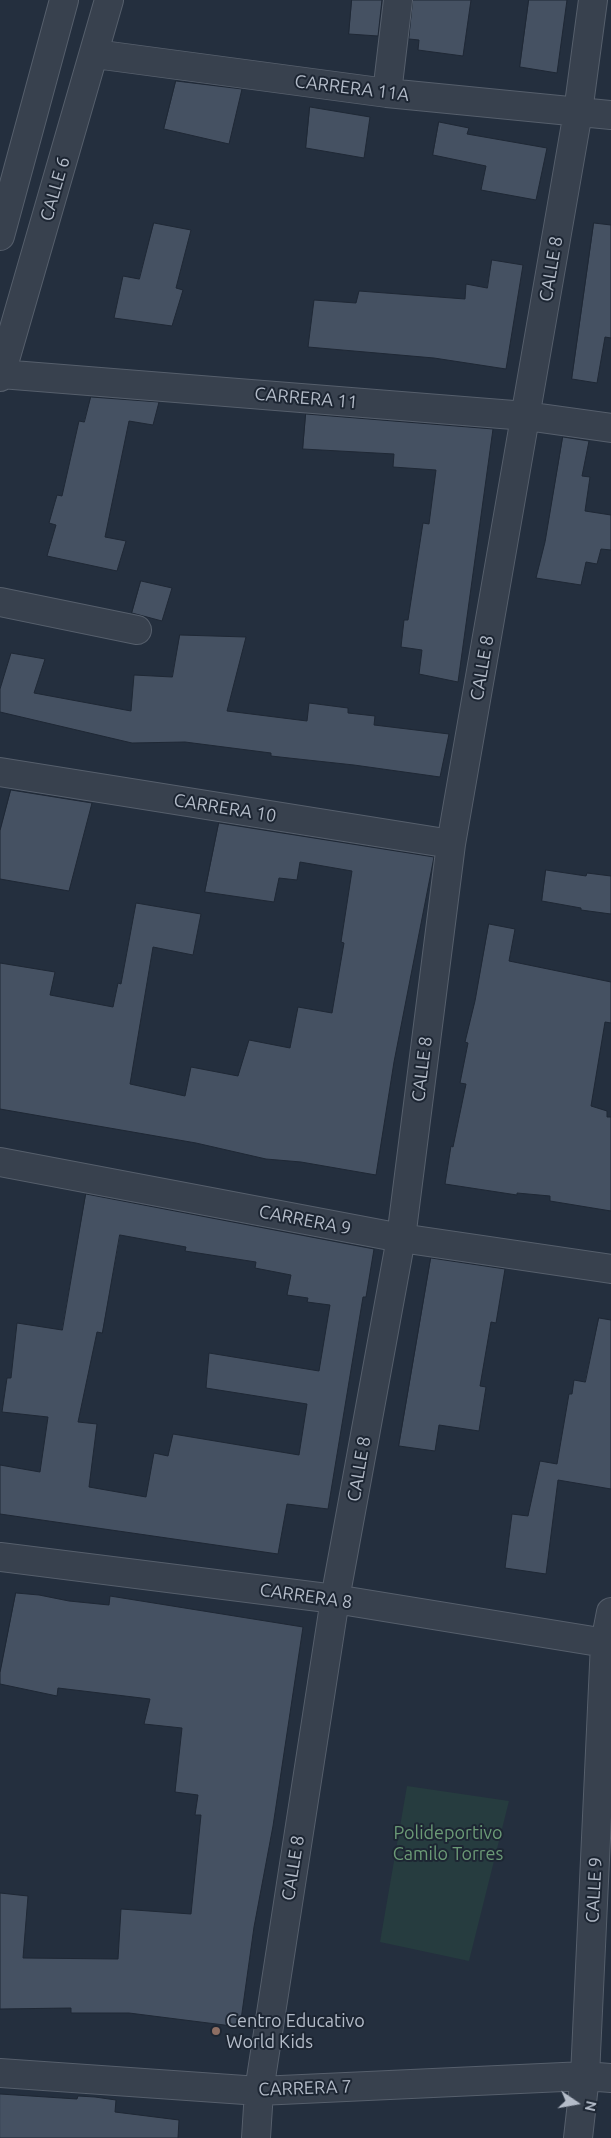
<!DOCTYPE html>
<style>
body{margin:0}
#map{position:relative;width:611px;height:2138px;overflow:hidden;background:#242f3e;font-family:Ubuntu,sans-serif}
canvas{display:block}
.north{position:absolute;left:551px;top:2078px;width:50px;height:50px;-webkit-text-stroke:4px #1d2633;paint-order:stroke;rotate:102deg;font-size:14px;font-weight:700;line-height:20px;text-align:center;color:#b4bcc9}
.north::after{content:'';display:block;margin:auto;width:18px;height:22px;background:#b4bcc9;clip-path:polygon(50% 0,100% 100%,50% 72%,0 100%)}
</style>
<div id="map">
<canvas width="611" height="2138"></canvas>
<div class="north">N</div>
</div>
<script>
const context = document.querySelector('canvas').getContext('2d');
context.lineJoin = 'round';
function paint(path, color) {
  context.fillStyle = color;
  context.fill(path, 'evenodd');
}
function stroke(path, color, width, dash) {
  context.strokeStyle = color;
  context.lineWidth = width;
  context.lineCap = dash ? 'butt' : 'round';
  context.setLineDash(dash || []);
  context.stroke(path);
}
function drawText(font, color, halo, rows, align = 'center') {
  context.font = font + ' Ubuntu,sans-serif';
  context.lineWidth = 4;
  context.setLineDash([]);
  context.textBaseline = 'middle';
  context.strokeStyle = halo;
  context.fillStyle = color;
  for (const [text, x, y, turn = 0] of rows) {
    context.save();
    context.translate(x, y);
    context.rotate((+turn || 0) * Math.PI / 180);
    context.textAlign = isNaN(turn) ? turn : align;
    if (halo) context.strokeText(text, 0, 0);
    context.fillText(text, 0, 0);
    context.restore();
  }
}
paint(new Path2D(`
 M407,1786L509,1801L469,1961L380,1942Z`), '#263c3f');
const building = new Path2D(`
 M352,0H382L378,36L349,34Z
 M413,0H471L463,56L418,50L419,40L409,39Z
 M529,0H567L557,73L520,67Z
 M176,81L242,89L229,144L164,129Z
 M310,107L370,117L364,158L306,148Z
 M439,122L469,128L467,134L547,148L536,200L481,190L486,166L433,155Z
 M154,223L191,230L176,288L183,290L172,326L114,318L123,276L139,279Z
 M594,223L611,225V338L605,337L597,383L572,379Z
 M492,260L523,265L506,369L434,358L308,347L314,300L356,303L359,291L465,299L466,284L487,288Z
 M91,397L159,402L153,425L129,421L105,537L126,541L117,571L47,556L56,525L49,523L57,495L62,496L79,421L84,422Z
 M306,414L493,429L458,682L419,674L422,650L401,647L404,620H408L423,523L429,524L436,470L393,467L394,454L303,449Z
 M563,437L589,441L582,476L590,477L585,511L611,515V550L601,549L597,564L586,562L581,585L536,578L545,542Z
 M141,581L172,588L162,621L132,613Z
 M180,635L246,637L227,711L307,721L309,703L348,708V713L375,716L374,725L449,734L440,777L354,765L289,758L271,756V753L185,742L132,743L0,712V689L11,653L45,659L34,693L131,711L134,675L172,677Z
 M11,790L92,803L69,891L0,879V831Z
 M219,823L434,857L394,1062L376,1175L301,1162L266,1159L196,1143L0,1109V963L55,972L50,995L113,1007L118,983L121,984L136,903L201,914L193,955L153,947L130,1084L185,1096L191,1067L238,1076L249,1040L290,1048L298,1007L332,1013L344,943L341,942L352,871L300,862L297,880L279,878L274,902L205,892Z
 M546,870L586,876L587,873L611,876V914L581,910V908L542,901Z
 M489,924L515,929L509,961L611,982V1023L605,1022L591,1106L607,1111V1117H611V1211L550,1201V1196L517,1193V1195L445,1184L451,1146L453,1147L466,1084L460,1083L468,1043L465,1042L475,1001Z
 M86,1194L374,1249L366,1297H363L328,1509L287,1504L278,1554L0,1514V1465L40,1472L48,1417L2,1412L7,1378H11L17,1323L62,1330ZM120,1235L186,1247L185,1251L256,1262L255,1268L291,1275L287,1295L308,1298L307,1302L330,1305L319,1371L209,1353L206,1388L307,1404L299,1455L173,1434L168,1456L154,1453L146,1497L89,1487L97,1424L78,1422L97,1332L102,1333Z
 M431,1258L505,1269L496,1323L491,1322L480,1386L486,1387L479,1431L439,1425L435,1451L399,1446Z
 M599,1318L611,1320V1489L558,1480L546,1574L505,1568L512,1514L528,1516L540,1461L557,1464L569,1394H572L574,1380L585,1382Z
 M16,1593L39,1595L69,1601L109,1605L110,1596L303,1627L273,1826L254,1927L240,2027L129,2013H71V2008L0,2009V1893L28,1896L23,1958L118,1959L121,1909L191,1914L201,1815H195L198,1795L175,1792L182,1728L144,1724L150,1699L58,1688L57,1696L0,1684V1673Z
 M0,2094L77,2099L78,2096L95,2097L116,2100L115,2112L179,2120L178,2138H0Z`);
paint(building, '#455162');
stroke(building, '#1f2835', 1);
const minor = new Path2D(`
 M95,54L387,93L611,115
 M387,93L398,0
 M0,236L64,0
 M0,374L526,416L611,428
 M0,377L109,0
 M0,602L137,630
 M0,772L451,844
 M0,1162L401,1238L611,1269
 M0,1557L335,1599L611,1644
 M0,2073L259,2091L585,2076L611,2078
 M256,2138L259,2091L335,1599L401,1238L451,844L578,112L593,0
 M578,2138L585,2076L605,1643L611,1612`);
stroke(minor, '#565f6c', 30);
stroke(minor, '#38414e', 28);
for (const [x, y, r, color] of [
 [216,2031,5,"#8d6e63"]
]) {
  const dot = new Path2D();
  dot.arc(x, y, r, 0, 2 * Math.PI);
  context.fillStyle = color;
  context.fill(dot);
  stroke(dot, '#1d2633', 2);
}
drawText('18px', '#b4bcc9', '#1d2633', [
 ["CARRERA 11A",352,88,7],
 ["CALLE 6",55,189,-74],
 ["CALLE 8",551,269,-80],
 ["CARRERA 11",306,398,5],
 ["CALLE 8",482,668,-80],
 ["CARRERA 10",225,808,9],
 ["CALLE 8",422,1069,-83],
 ["CARRERA 9",305,1220,11],
 ["CALLE 8",359,1469,-80],
 ["CARRERA 8",306,1596,8],
 ["CALLE 8",293,1868,-81],
 ["CALLE 9",594,1890,-87],
 ["CARRERA 7",305,2088,-2]
]);
drawText('18px', '#6b9a76', '#1d2633', [
 ["Polideportivo",448,1833],
 ["Camilo Torres",448,1854]
]);
drawText('18px', '#b4bcc9', '#1d2633', [
 ["Centro Educativo",226,2021],
 ["World Kids",226,2042]
], 'left');
</script>
